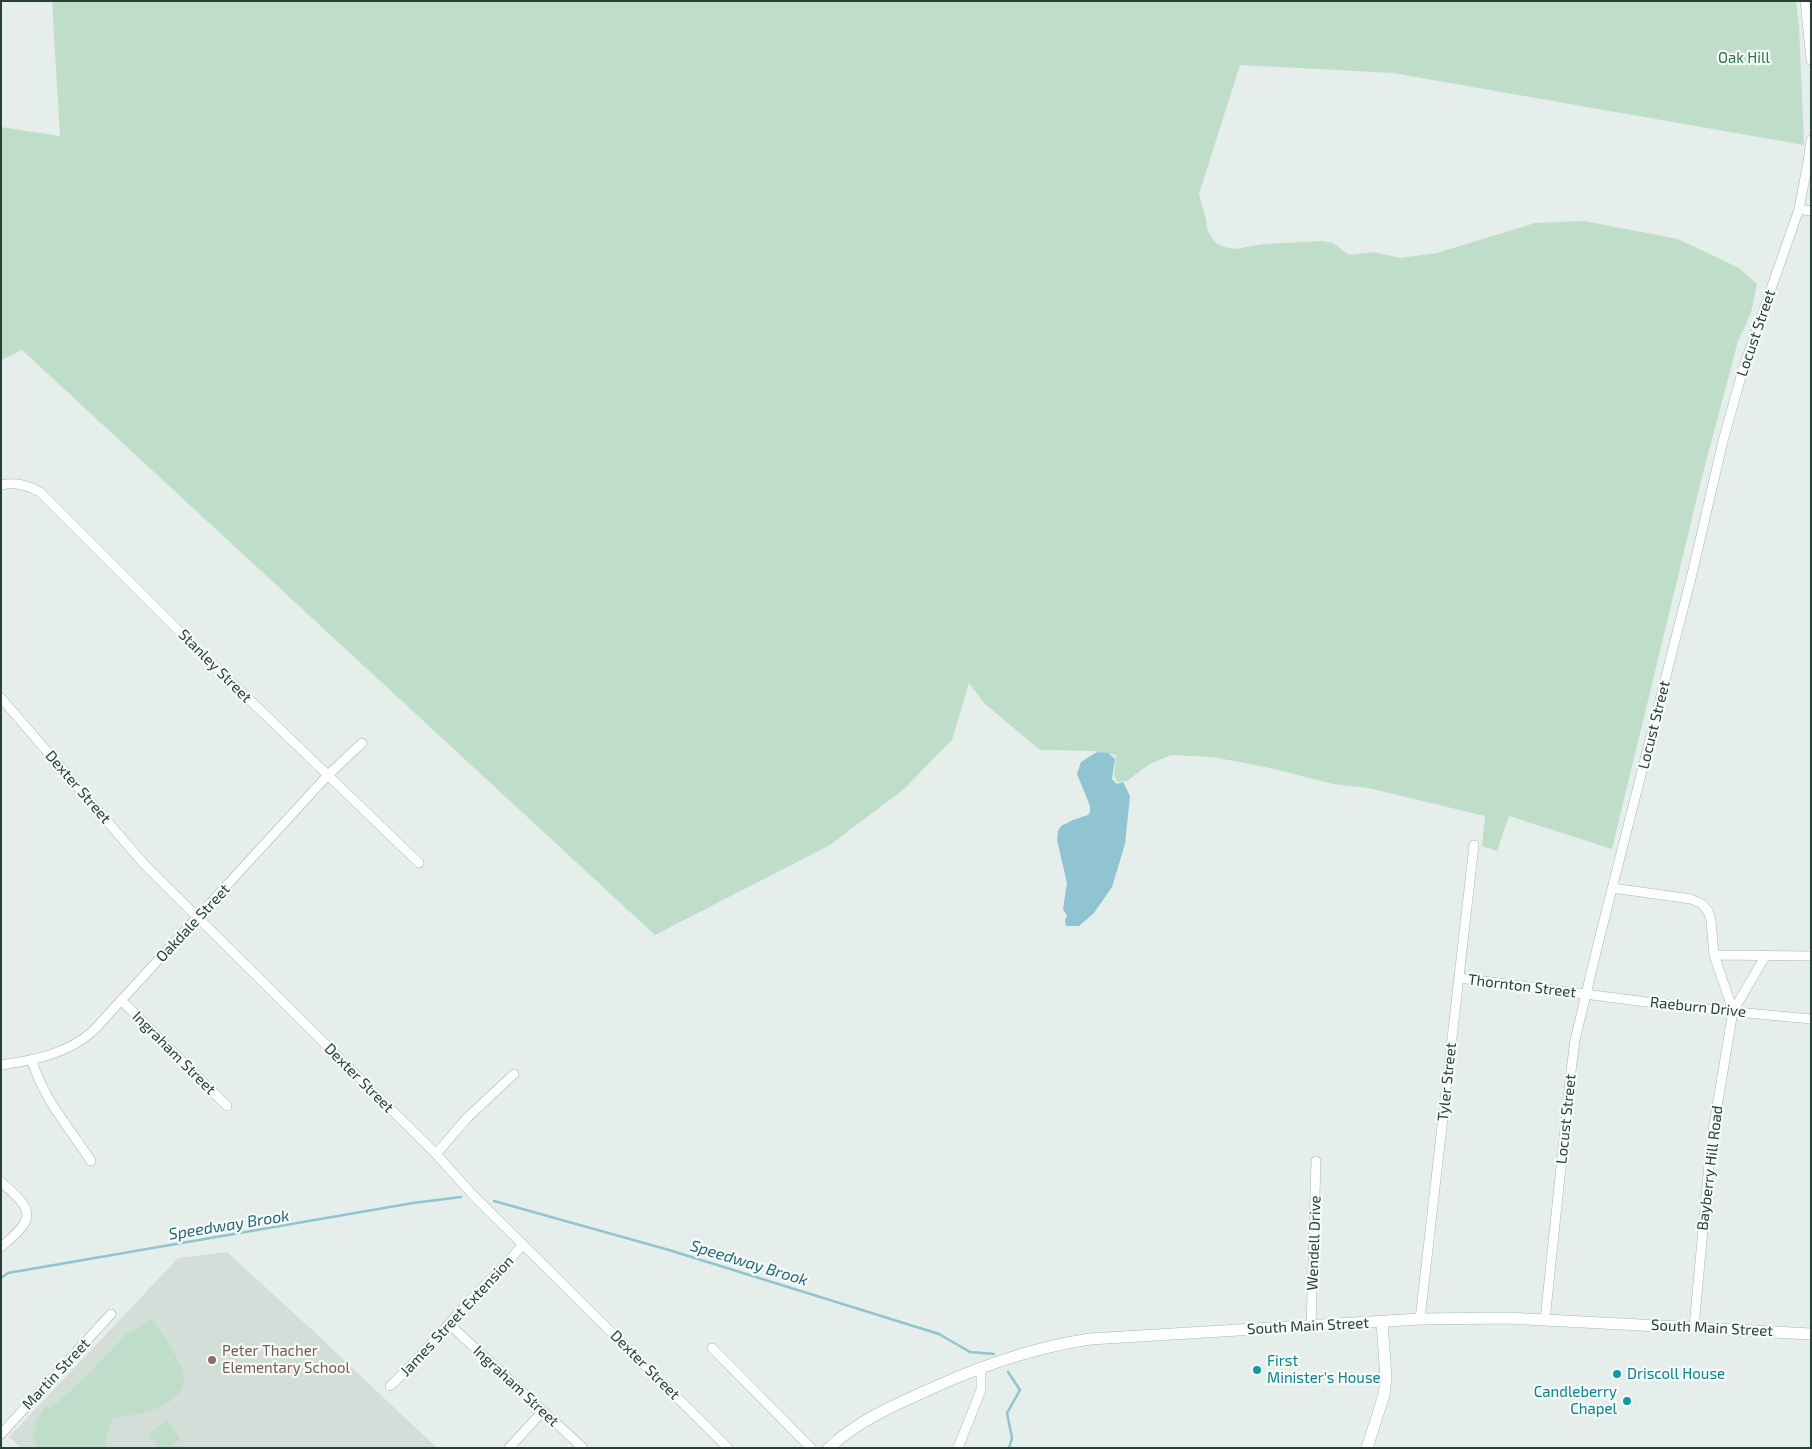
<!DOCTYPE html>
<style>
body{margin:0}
#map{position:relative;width:1812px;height:1449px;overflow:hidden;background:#e5eeea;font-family:"Exo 2",sans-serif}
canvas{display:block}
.frame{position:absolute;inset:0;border:2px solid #254039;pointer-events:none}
</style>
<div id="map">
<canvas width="1812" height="1449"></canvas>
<div class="frame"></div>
</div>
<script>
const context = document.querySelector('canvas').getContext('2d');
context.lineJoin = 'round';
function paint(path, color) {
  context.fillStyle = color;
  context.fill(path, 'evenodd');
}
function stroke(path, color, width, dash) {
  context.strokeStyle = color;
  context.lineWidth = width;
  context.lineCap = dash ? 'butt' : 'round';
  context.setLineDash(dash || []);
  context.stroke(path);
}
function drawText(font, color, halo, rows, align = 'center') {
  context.font = font + ' "Exo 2",sans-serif';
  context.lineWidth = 4.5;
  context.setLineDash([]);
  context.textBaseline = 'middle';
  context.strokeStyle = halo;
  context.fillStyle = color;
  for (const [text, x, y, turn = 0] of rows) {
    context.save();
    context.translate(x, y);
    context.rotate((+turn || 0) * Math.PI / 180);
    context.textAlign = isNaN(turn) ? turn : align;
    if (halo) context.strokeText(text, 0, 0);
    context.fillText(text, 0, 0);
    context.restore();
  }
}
paint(new Path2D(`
 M227,1252L310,1328L437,1448H21L9,1437L178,1258Z`), '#d3ded9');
paint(new Path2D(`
 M52,1H1796L1799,26L1804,145L1393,73L1240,65L1199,194L1206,219L1207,229L1212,238L1216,243L1224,247L1236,249L1263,244L1322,241L1333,243L1349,255L1373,252L1400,258L1437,253L1535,223L1584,221L1678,239L1739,268L1757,284L1751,313L1738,341L1703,473L1612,849L1509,816L1497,851L1482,846L1485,816L1368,788L1333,784L1266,767L1212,757L1171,755L1148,765L1127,781L1117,782L1114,775L1116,755L1093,751L1040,750L984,703L969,683L952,740L904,789L830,845L655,935L22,350L1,360V127L60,136Z
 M152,1320C161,1331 184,1365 184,1378C184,1408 135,1416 112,1418L104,1448H40L34,1441L32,1436L37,1429L34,1425L46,1406L50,1409L85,1378L126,1334Z
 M167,1420L180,1438L168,1448H159L149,1434Z`), '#bfdec9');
paint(new Path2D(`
 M1097,752L1108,753L1115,759L1112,779L1117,784L1123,782L1130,796L1125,844L1112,887L1094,913L1079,926H1066L1065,920L1067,916L1063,909L1067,883L1057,840L1058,831L1061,826L1073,820L1088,815L1090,812V806L1077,774L1081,762Z`), '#90c4d0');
stroke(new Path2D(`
 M494,1201L669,1250L939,1334L970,1352L994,1354
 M1,1278L8,1273L413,1203L461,1197
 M1008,1372L1020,1390L1007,1413L1012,1438L1009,1448`), '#90c4d0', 2.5);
const street = new Path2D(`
 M1805,1L1811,60
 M1799,209L1811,211
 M1,485C16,482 27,485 40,492L197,649L419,863
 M1,698L144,864L436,1154L473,1195L728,1448
 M1612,888L1691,899L1702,904L1708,911L1711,920L1714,955L1733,1011L1711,1143L1694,1327
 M1714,955L1811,956
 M1459,978L1694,1008L1811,1019
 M121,1000L227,1106
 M1733,1011L1766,955
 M32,1061C43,1098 70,1129 91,1161
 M1,1065C35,1060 67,1054 93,1031L328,775L362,743
 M436,1154L467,1118L514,1074
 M1,1182C34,1211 37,1217 1,1247
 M1420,1319L1474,845
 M1545,1320L1571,1071L1575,1040L1599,940L1693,570L1723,441L1743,369L1799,209L1808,162L1811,140
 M449,1324L583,1448
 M1311,1326L1316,1161
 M712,1348L811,1448
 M390,1386C418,1361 441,1331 467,1304C486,1283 506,1266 523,1244
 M1,1434L111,1314
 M509,1448L543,1411
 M958,1448L981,1390V1369`);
const secondary = new Path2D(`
 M829,1448C854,1424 886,1409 917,1395C973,1369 1029,1348 1090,1339L1420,1319L1507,1318L1811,1334
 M1367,1448L1384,1395L1386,1378L1382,1321`);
stroke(street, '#a8b6b1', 10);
stroke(secondary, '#a4b9b3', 12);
stroke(street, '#fff', 9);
stroke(secondary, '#fff', 11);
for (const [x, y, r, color] of [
 [212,1360,5,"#8d6e63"],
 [1257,1370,5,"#0f9aa8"],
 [1617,1374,5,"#0f9aa8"],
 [1627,1401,5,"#0f9aa8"]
]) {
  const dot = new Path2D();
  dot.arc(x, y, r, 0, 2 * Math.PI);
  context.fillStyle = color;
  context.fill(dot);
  stroke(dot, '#f6faf8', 2);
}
drawText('15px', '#30754d', '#f6faf8', [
 ["Oak Hill",1744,58]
]);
drawText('15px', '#254039', '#f6faf8', [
 ["Locust Street",1756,333,-71],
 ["Stanley Street",215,666,45],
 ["Locust Street",1654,725,-76],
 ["Dexter Street",78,787,49],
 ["Oakdale Street",193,923,-47],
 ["Thornton Street",1522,986,7],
 ["Raeburn Drive",1698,1007,6],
 ["Ingraham Street",174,1053,45],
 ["Dexter Street",359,1078,45],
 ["Tyler Street",1447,1082,-84],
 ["Locust Street",1566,1119,-84],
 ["Bayberry Hill Road",1710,1168,-83],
 ["Wendell Drive",1314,1243,-88],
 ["James Street Extension",457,1316,-47],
 ["South Main Street",1308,1326,-3],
 ["South Main Street",1712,1328,3],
 ["Dexter Street",645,1365,45],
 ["Martin Street",56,1374,-47],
 ["Ingraham Street",516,1386,43]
]);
drawText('15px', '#785e54', '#f6faf8', [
 ["Peter Thacher",222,1351],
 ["Elementary School",222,1368]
], 'left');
drawText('15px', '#0d838f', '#f6faf8', [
 ["First",1267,1361],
 ["Minister's House",1267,1378],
 ["Driscoll House",1627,1374],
 ["Candleberry",1617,1392,"right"],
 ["Chapel",1617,1409,"right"]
], 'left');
drawText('italic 16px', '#20687a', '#f6faf8', [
 ["Speedway Brook",229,1225,-9],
 ["Speedway Brook",749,1263,17]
]);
</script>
